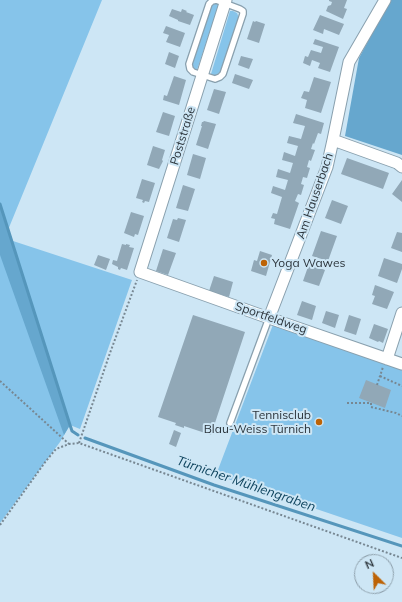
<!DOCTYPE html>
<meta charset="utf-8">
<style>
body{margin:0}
#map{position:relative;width:402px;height:602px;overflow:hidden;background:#cde6f5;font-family:Mulish,sans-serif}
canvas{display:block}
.north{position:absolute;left:354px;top:554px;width:40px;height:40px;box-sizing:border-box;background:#cde6f5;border:1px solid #8d9fab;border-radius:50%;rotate:336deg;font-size:11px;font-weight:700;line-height:16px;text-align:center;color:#2c353c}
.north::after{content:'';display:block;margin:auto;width:14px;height:18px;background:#bd6306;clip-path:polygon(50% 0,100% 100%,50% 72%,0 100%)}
</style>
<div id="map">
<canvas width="402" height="602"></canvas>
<div class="north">N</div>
</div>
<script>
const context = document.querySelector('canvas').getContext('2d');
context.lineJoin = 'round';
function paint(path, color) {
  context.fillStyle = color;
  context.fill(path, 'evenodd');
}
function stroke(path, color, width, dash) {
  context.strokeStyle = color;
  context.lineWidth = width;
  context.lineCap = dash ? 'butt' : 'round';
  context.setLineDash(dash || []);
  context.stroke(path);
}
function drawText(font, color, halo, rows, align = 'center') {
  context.font = font + ' Mulish,sans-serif';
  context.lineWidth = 4;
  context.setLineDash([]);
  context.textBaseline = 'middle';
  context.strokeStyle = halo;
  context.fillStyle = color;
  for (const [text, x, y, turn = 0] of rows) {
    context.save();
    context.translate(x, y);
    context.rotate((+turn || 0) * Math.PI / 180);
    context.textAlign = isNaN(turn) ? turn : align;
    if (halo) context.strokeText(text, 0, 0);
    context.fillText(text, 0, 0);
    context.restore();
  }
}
paint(new Path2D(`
 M0,0H102L8,230L13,241L132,280L80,429L70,425L60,442L0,523Z
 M215,3L219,4L197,70C193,69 192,68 192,64L211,7L213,4Z
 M230,11H233L237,13L239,18L220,72L216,75H213L211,74Z
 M274,322L402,370V538L216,475Z`), '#86c4ea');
paint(new Path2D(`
 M390,0H402V155L345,136L359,58Z
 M0,204L70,425L64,435L0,255Z`), '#66a7ce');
stroke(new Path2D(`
 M0,204L70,425L72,431L78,435
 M85,438L214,485L402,546`), '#5596bb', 3);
paint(new Path2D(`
 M329,0H347L344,8L347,9L343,19L326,11L328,6L331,5L332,2L329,1Z
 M172,9L181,12L182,9L187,11L186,12L194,15L190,25L178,21V20L169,16Z
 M320,15L344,24L339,35L324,29L323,34L313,30Z
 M253,21L255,22L256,21L265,24L259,43L247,39Z
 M166,26L185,33L180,47L166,42L169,35L163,33Z
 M315,39L339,47L330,72L318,68L320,63L312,60L310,66L303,63L305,56L308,57L311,50L321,53L323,47L313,44Z
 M169,52L179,56L175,68L165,64Z
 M241,56L253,59L249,69L238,65Z
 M235,74L253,80L249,89L232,83Z
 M174,76L186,80L179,105L163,100L164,95L167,96Z
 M314,77L331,82L321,113L305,108L307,100L301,98L304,91L309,92Z
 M214,89L226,92L219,114L207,110Z
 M163,112L175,116L169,136L156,132Z
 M296,114L324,123L321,134L318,133L314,144L313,143L311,149L315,150L311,161L309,160L307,167L310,168L307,178L303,177L301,184L304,185L301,195L298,194L295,201L299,203L290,229L274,224L275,219L271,218L273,213L277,214L282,197L271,193L273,186L285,190L288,180L276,177L278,169L290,173L293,163L282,160L284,152L295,156L298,146L287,143L289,136L301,139L305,126L293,123Z
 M204,121L216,124L208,149L196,145L202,126H201L202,122H203Z
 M153,146L165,150L162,160L163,161L159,169L147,165Z
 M193,154L206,158L200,179L187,175Z
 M347,158L389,173L383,189L341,174Z
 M142,179L155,183L149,202L145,201L144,203L142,202L143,200L136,198Z
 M402,180V202L392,194Z
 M183,185L195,189L188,211L176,208Z
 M332,200L348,206L341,224L325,218Z
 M131,212L144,216L138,235L135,234L134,237L124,233Z
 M178,218L186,220L179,242L167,238L173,219L177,220Z
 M321,231L337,236L328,261L312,256Z
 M397,232L402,233V252L391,248Z
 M122,244L126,245V244L130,245L129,247L134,248L127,270L121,268L120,270L118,269V267L112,264L113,260L117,261Z
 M163,249L176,253L168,275L156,271Z
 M260,251L272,255L266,276L251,271L254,260L257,261Z
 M98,255L110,259L106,270L94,265Z
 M384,258L402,264V269L397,283L378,276Z
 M309,264L325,270L319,286L303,281Z
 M214,276L233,282L229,297L209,291Z
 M375,285L394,292L387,309L372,304L375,296L372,295Z
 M302,301L316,306L312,320L297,315Z
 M326,311L339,315L335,328L322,323Z
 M193,315L245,332L211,435L184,426V428L175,425L176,423L158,417Z
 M349,315L361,319L356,335L344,331Z
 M374,324L388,329L383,343L379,341L378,342L369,338Z
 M366,380L391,390L385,408L359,398Z
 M174,430L181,433L176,447L169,444Z`), '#91a8b7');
const service = new Path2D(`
 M216,0L240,9L243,11V14L223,74L220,77L215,79L193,72L190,69L189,64L209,4L212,1Z
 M230,423L269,318`);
const minor = new Path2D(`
 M226,0L140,272L269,318L402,364
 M333,140L397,163L402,167
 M269,318L327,167L333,140L349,62L385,0
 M387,359L402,313`);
stroke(service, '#89a0ae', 8);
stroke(minor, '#89a0ae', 13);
stroke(new Path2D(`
 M380,376L402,386
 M0,381L69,444
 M377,385L383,367
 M347,403H371V407L396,413L402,416
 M79,443L110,353L137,280
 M0,525L46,461L56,449L69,444L79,443L402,558`), '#778792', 2, [2, 2]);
stroke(service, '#fff', 5.5);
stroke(minor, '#fff', 11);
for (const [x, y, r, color] of [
 [264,263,4,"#bd6306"],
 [319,422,4,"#bd6306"]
]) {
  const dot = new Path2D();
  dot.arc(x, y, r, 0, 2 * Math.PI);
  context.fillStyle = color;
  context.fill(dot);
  stroke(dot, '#cde6f5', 1.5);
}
drawText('12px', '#2c353c', '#cde6f5', [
 ["Poststraße",183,136,-73],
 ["Am Hauserbach",315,196,-71],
 ["Sportfeldweg",271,318,19]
]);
drawText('12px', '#2c353c', '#cde6f5', [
 ["Yoga Wawes",272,263],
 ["Tennisclub",311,415,"right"],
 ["Blau-Weiss Türnich",311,429,"right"]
], 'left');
drawText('italic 13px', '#10455f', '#cde6f5', [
 ["Türnicher Mühlengraben",246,484,19]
]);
</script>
